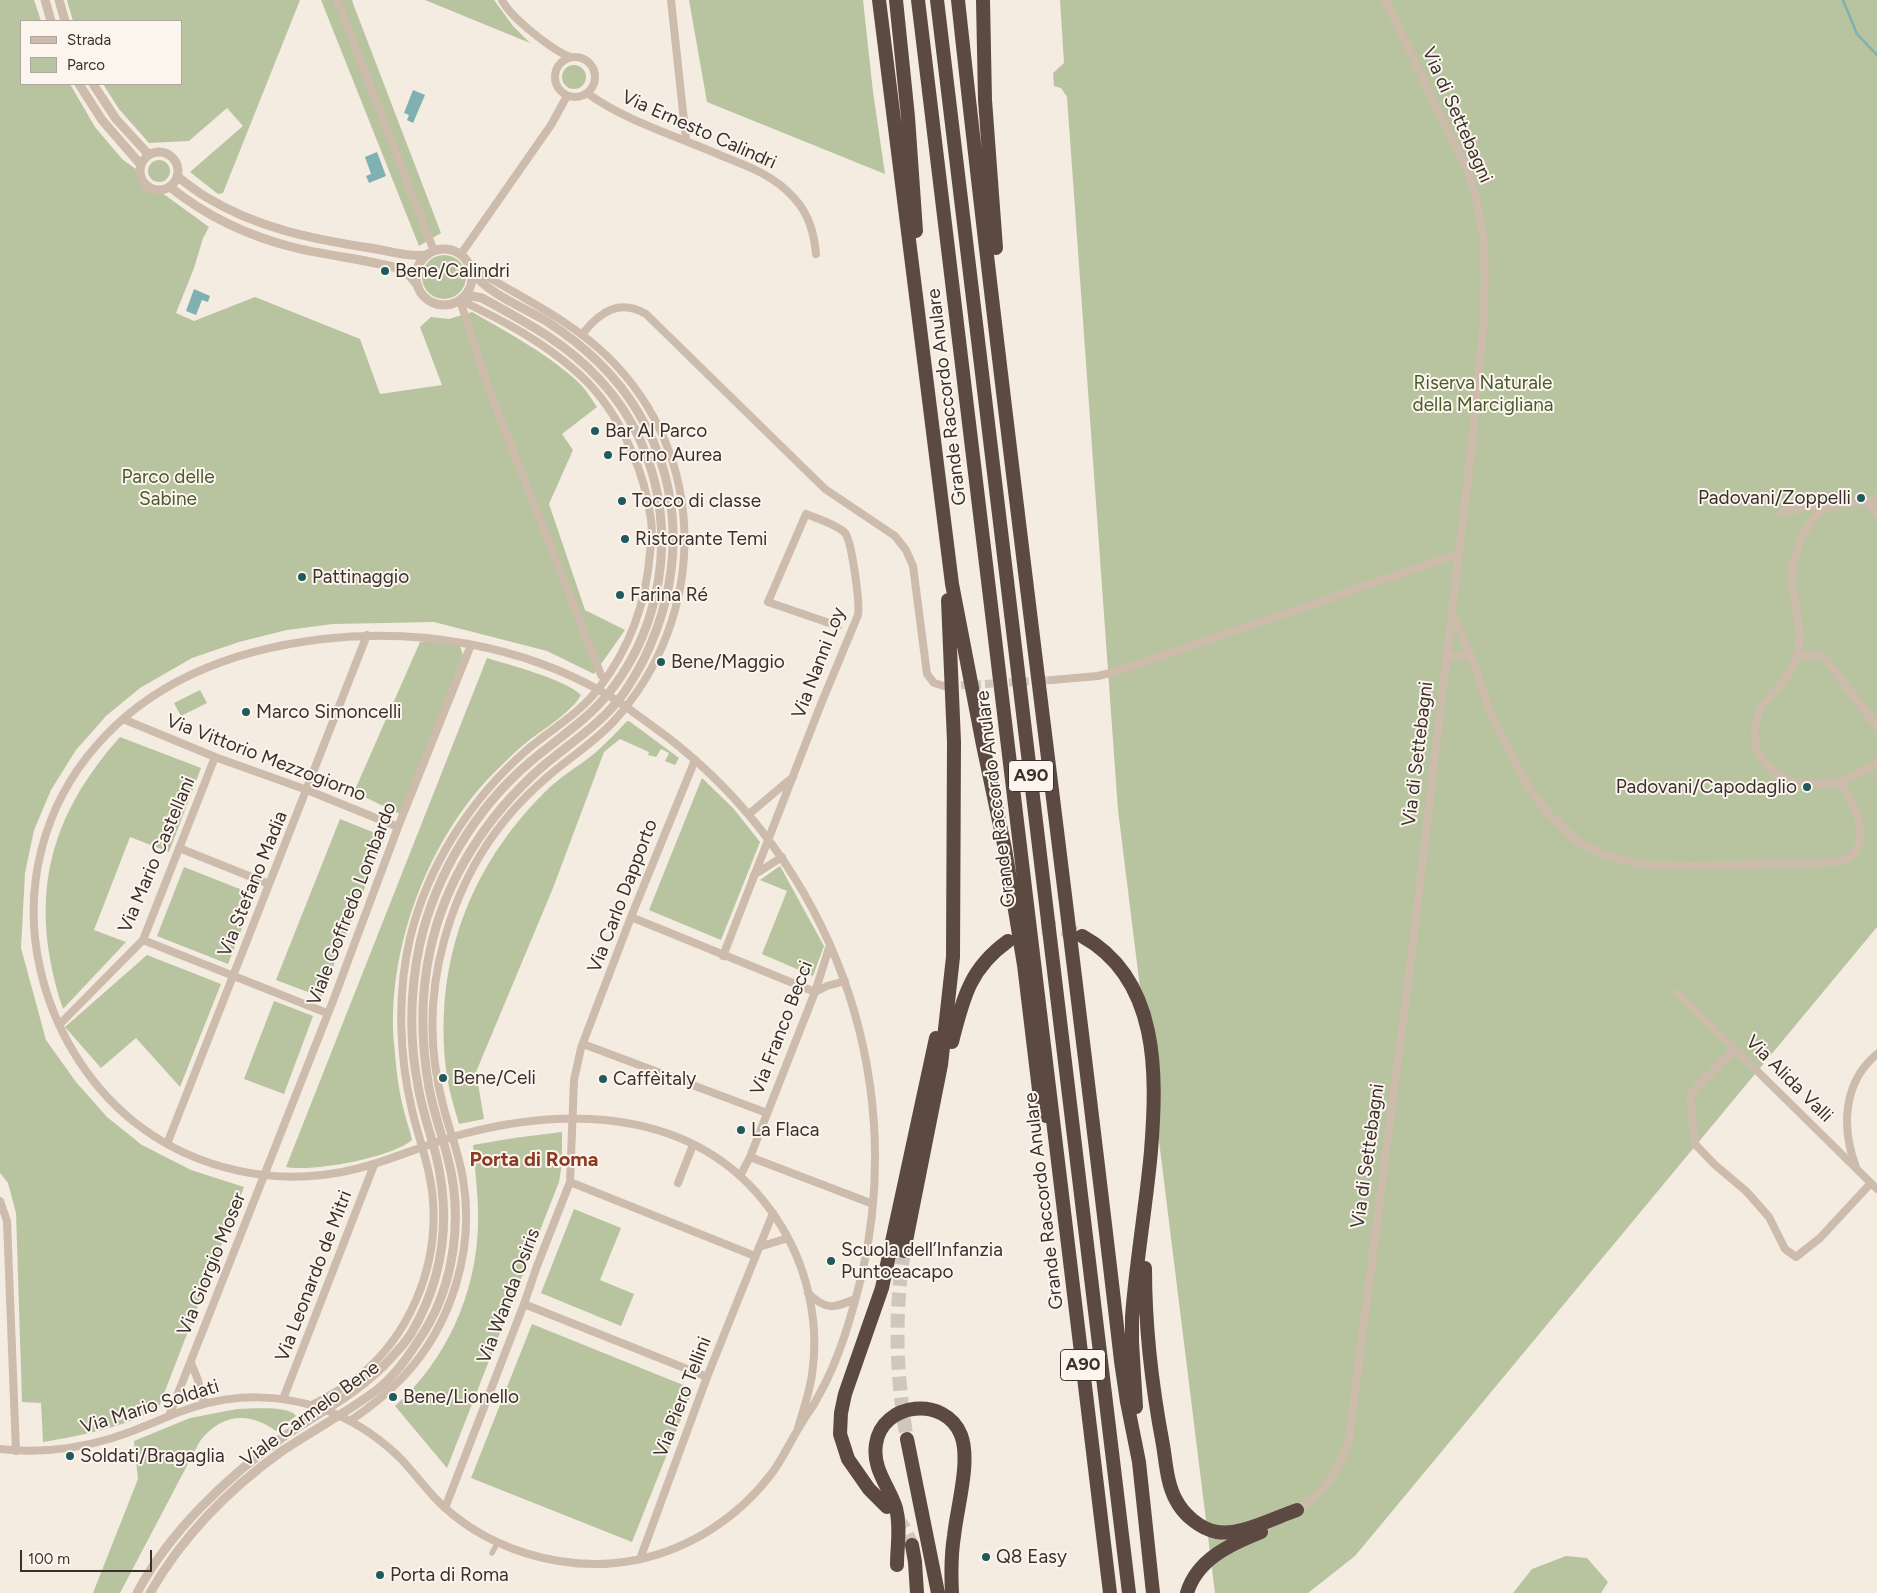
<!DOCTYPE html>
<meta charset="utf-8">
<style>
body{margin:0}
#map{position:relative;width:1877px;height:1593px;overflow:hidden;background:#f4ebe1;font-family:Figtree,sans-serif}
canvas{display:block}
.legend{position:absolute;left:20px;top:20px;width:162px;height:65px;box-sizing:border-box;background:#fbf5ee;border:1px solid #aea6a0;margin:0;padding:6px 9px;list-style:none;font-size:15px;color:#3b302b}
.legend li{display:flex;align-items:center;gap:10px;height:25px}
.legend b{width:25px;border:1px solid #aea6a0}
.scale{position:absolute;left:20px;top:1550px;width:132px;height:22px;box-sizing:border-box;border:2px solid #3b302b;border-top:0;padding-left:6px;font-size:15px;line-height:18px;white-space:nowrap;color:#3b302b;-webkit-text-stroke:4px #fbf5ee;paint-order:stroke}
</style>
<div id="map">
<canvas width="1877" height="1593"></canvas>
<ul class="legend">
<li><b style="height:6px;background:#cdbbac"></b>Strada</li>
<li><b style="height:14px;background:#b8c4a0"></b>Parco</li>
</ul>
<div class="scale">100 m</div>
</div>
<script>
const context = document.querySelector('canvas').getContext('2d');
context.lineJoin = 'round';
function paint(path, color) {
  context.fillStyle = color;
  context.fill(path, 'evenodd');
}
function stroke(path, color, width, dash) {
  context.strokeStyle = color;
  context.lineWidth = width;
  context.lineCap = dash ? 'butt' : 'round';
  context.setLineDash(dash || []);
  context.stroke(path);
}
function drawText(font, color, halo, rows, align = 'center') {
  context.font = font + ' Figtree,sans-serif';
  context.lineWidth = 4;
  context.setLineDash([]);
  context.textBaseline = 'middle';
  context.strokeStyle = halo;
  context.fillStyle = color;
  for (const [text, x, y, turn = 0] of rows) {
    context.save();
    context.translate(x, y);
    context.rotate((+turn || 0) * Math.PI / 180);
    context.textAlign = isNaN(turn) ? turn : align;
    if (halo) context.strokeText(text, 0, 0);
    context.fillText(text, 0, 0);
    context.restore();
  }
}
paint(new Path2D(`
 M0,0H34L41,21H21V84H70L95,127L122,159L140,172L143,181L147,185L158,190L209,227L203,238L194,268L176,313L194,321L255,297L360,339L380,394L442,385L420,327L431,317L449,319L472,312C507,332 552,356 581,385C587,391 592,400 597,407L562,434L573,450L549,504L585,610L625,630L594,674L547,651L434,622L333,624L287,630L239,642L192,658L140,688L106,716L76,750L51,790L34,830L25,873L21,948L46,1040L76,1082L107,1117L142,1145L191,1170L244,1187L158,1409C119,1428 85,1435 43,1442L41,1403L22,1402L16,1213L8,1183L0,1173Z
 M67,0H300L223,193L218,194L190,172L243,126L227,108L189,141L149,143L119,109L103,84H181V21H73Z
 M321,0H352L354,6L441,233L419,246Z
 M425,0H494L513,26L530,43Z
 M689,0H863L873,92L885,174L707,102Z
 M1060,0H1877V927L1355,1556L1308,1593H1215L1118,810L1067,97L1061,88L1054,86L1053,73L1064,63Z
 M562 77a12 12 0 1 1 24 0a12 12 0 1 1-24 0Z
 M148 171a11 11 0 1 1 22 0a11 11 0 1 1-22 0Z
 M422 277a22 22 0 1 1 44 0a22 22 0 1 1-44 0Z
 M420,642H432L460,646L463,655L400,814L354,792Z
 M487,658C510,665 564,679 581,695C571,713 543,729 527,742C512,754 499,768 486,781C425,848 387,952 394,1043C396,1066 398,1089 404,1111C406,1120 410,1130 412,1140C391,1158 313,1172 286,1167Z
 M200,690L207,703L181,716L174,703Z
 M627,721H629L679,758L675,765L665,761L669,753L661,749L656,757L648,755L649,752L620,739L604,752L553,888L476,1072L484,1119L459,1124C454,1106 448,1088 446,1069C434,963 469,868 544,793C559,777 578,767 595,753C606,743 617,732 627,721Z
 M120,737L201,768L169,852L130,837L94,930L126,942L63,1009C28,902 46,820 120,737Z
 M702,778L733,808L760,842L721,940L649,910Z
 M340,819L385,837L321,997L276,980Z
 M780,866L824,946L813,976L762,954L787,891L760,880Z
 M184,867L255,895L228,964L157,936Z
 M147,955L221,984L180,1087L136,1038L101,1068L65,1027Z
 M274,1001L313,1016L284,1094L244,1079Z
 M562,1132V1163L559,1182L447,1468L395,1406C446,1361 476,1294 478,1226C479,1199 475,1172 473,1145L514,1138Z
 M574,1209L621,1228L600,1280L634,1294L621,1326L541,1293Z
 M532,1324L693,1389L632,1542L471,1478Z
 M237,1409C250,1409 289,1405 296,1416L276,1431C248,1411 221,1414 200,1441L120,1593H93L138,1479L134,1441L190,1418Z
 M1566,1556L1587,1558L1608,1582L1601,1593H1513L1532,1569Z`), '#b8c4a0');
paint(new Path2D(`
 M413,90L425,95L413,123L407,120L409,115L404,113Z
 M377,152L386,176L369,183L366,176L371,174L365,157Z
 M194,289L210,296L208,302L202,300L196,315L186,311Z`), '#7fb0b2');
stroke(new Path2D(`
 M1843,0L1857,34L1877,55`), '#7fb0b2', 2.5);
stroke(new Path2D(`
 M949,686L1052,680`), '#cfc6bd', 8, [8, 4]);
stroke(new Path2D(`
 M1021,933C1041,925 1060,926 1079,935
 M904,1251C894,1315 896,1376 907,1439
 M896,1517L904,1528L912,1545`), '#cfc6bd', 14, [14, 7]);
stroke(new Path2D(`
 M492,1553L498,1542`), '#cdbbac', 5.5);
stroke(new Path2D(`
 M337,0L434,251
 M502,0C510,17 552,50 570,57
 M671,0L686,140
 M555 77a20 20 0 1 1 40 0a20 20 0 1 1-40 0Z
 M587,93C627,122 677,136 722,156C748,166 775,176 794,198C809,214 814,233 816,254
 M461,254L551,125L567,96
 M460,300L486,382L601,675
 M584,332C601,311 620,299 646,314L825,489L895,536L906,550L913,566L927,674L934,683L944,686
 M1877,498L1872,501C1858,502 1843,502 1830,507C1806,515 1789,560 1792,584C1795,608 1803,631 1797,655C1793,668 1785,681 1776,690C1769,698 1761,704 1758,714C1742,765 1788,791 1832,783C1847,780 1863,770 1877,764
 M1867,502L1877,514
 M1781,512L1820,505L1825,510
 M1452,613L1474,664L1490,713L1514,760L1533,794L1551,816L1577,841L1604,855L1643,865L1694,866L1841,862C1877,846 1855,805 1839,781
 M1446,655L1471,656
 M1796,656L1820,655L1824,657L1877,727
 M1052,680L1098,676L1118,671L1458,554
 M123,719L215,757L307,790L398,827
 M749,814L793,777
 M179,848L269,884
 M754,875L782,857
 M631,917L815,992
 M143,940L327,1013
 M723,956L821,704L858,615C860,603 852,542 845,533C838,525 816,518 806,514L768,602L838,626
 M815,992L827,986L845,981
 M1678,993L1877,1189
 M59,1025L143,940L215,757
 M583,1044L767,1113
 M1735,1049L1690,1094L1695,1144L1714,1164L1746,1191L1769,1217L1785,1249L1796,1257L1820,1238L1871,1183
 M167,1144L367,635
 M750,1157L873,1204
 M1856,1167C1841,1128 1843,1082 1877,1054
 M740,1176L750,1157L815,992L830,945
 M570,1182L755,1256
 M678,1183L693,1145
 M0,1201L7,1221L16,1451
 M759,1247L788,1238
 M808,1293C826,1311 834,1308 855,1299
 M524,1304L707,1377
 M191,1363L198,1380L204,1404
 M283,1399L374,1165
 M312,1405C327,1397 343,1389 357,1378C410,1336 438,1267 433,1201C431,1170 419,1140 412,1110C399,1055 397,994 410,938C428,865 471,798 528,749C552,729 580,713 599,688C630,648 646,604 650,553C651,542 653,531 651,520C648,496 641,472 631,450C619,421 602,395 579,374C544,342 502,320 460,300
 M169,1416L333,1001L398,827L471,645
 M350,1421C369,1408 387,1394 403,1377C452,1325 475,1249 463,1179C459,1153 449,1130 443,1105C429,1052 429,995 444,941C461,878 495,822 545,779C567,759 594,743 614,721C708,617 710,457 608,357C568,318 517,296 470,266
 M0,1449C37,1453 72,1450 109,1439C138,1431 165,1416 194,1407C235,1394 280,1394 320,1408C349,1418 376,1435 398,1456C411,1469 422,1484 434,1497C484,1550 565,1574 636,1560C690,1549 739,1517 772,1473C783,1458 790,1442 800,1426C814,1402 806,1419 819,1395C840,1358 852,1314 862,1274C908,1072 830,862 666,736C646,722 627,706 606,694C522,645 418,628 323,639C237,649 154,679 96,746C43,807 22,888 40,968C53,1027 86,1083 133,1121C185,1163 256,1183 322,1175C372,1170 415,1147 463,1134C577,1104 705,1111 776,1218C807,1264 820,1321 812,1375C809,1394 803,1411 798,1428
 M445,1508L524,1304L537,1266L570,1182L574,1080L581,1048L631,917L695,760
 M1297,1510C1324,1493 1341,1470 1349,1438L1410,967L1472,443L1483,330L1485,274L1483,236L1476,198L1468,172L1385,0
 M640,1559L707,1377L773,1213`), '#cdbbac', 8);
stroke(new Path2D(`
 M45,0L51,21
 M59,0L65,21
 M79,84L102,120L141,165
 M93,84L116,119L149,155
 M140 171a19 19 0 1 1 38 0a19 19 0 1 1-38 0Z
 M178,177C187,184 196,191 206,197C257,228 312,239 370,248C390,251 407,257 427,255
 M170,187C206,216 251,237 296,248C330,256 364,259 397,268L409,275L418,286
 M416 277a28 28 0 1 1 56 0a28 28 0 1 1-56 0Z
 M137,1593C169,1532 227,1477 283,1437C321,1411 361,1392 392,1357C399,1349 407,1341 412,1332C444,1277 451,1217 436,1155C430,1132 422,1110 418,1086C409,1039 410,990 420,943C436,874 476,808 530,762C557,739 586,721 608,694C682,602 680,465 599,379C566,343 524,321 482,298L472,296L460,300
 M150,1593C182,1537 229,1489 282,1451C313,1430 348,1412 378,1389C397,1374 411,1352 424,1332C455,1282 463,1216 448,1159C442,1135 434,1113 429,1088C421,1042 420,997 430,951C445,879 488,814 543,766C568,745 596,727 617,702C627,690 635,676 643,661C683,581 685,490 638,412C616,375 582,344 546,321C524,308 486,292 472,272`), '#cdbbac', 9);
stroke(new Path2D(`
 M879,0L952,584L983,745L1005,849L1024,965L1039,1090L1046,1116
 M896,0L908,117L916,231
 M918,0L1110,1593
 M937,0L1129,1593
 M958,0C1007,454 1069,907 1121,1361L1127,1402L1139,1462L1153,1593
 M983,0L985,100L996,248
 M1082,936C1160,979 1157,1075 1151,1151C1146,1207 1136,1262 1132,1317V1342L1136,1407
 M952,1042C963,999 969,969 1008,941
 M904,1251L941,1065L953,957L954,742L948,600
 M1145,1268C1145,1327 1152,1387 1163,1445C1166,1463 1167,1484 1176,1500C1183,1514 1200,1529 1217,1532C1240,1536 1274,1518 1297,1510
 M907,1439L938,1593
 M887,1507L869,1489L848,1459L840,1434L841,1413L845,1394L882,1288L936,1038
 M912,1545L915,1562L917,1593
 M897,1565C897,1546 901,1527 896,1508C889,1486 872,1469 876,1444C882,1402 945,1395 961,1435C971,1461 957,1507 954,1536C951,1555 951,1574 952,1593
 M1187,1593C1197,1559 1231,1544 1261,1532`), '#5c4a42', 14);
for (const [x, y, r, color] of [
 [385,271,5,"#1f5a5e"],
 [595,431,5,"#1f5a5e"],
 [608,455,5,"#1f5a5e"],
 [1861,498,5,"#1f5a5e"],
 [622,501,5,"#1f5a5e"],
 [625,539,5,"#1f5a5e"],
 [302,577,5,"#1f5a5e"],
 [620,595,5,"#1f5a5e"],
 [661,662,5,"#1f5a5e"],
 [246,712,5,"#1f5a5e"],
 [1807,787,5,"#1f5a5e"],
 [443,1078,5,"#1f5a5e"],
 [603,1079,5,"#1f5a5e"],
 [741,1130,5,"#1f5a5e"],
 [831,1261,5,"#1f5a5e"],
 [393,1397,5,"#1f5a5e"],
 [70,1456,5,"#1f5a5e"],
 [986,1557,5,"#1f5a5e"],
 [380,1575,5,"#1f5a5e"]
]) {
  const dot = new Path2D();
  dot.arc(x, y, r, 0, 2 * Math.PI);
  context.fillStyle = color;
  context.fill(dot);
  stroke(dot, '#fbf5ee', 2);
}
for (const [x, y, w] of [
 [1031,776,45],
 [1083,1365,45]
]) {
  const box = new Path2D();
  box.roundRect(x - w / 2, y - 15.5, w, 31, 4);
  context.fillStyle = '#fbf5ee';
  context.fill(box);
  stroke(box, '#3b302b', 1);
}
drawText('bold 18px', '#3b302b', null, [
 ["A90",1031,776],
 ["A90",1083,1365]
]);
drawText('19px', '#3b302b', '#fbf5ee', [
 ["Via di Settebagni",1457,115,66],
 ["Via Ernesto Calindri",699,130,24],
 ["Grande Raccordo Anulare",947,397,-97],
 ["Via Nanni Loy",819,663,-69],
 ["Via di Settebagni",1418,754,-83],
 ["Via Vittorio Mezzogiorno",266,758,21],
 ["Grande Raccordo Anulare",996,799,-97],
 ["Via Mario Castellani",157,855,-67],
 ["Via Stefano Madia",253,884,-68],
 ["Via Carlo Dapporto",623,896,-69],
 ["Viale Goffredo Lombardo",352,904,-69],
 ["Via Franco Becci",782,1028,-69],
 ["Via Alida Valli",1789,1079,45],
 ["Via di Settebagni",1368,1156,-82],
 ["Grande Raccordo Anulare",1044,1201,-97],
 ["Via Giorgio Moser",212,1264,-68],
 ["Via Leonardo de Mitri",314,1276,-69],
 ["Via Wanda Osiris",509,1296,-69],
 ["Via Piero Tellini",683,1397,-69],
 ["Via Mario Soldati",150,1407,-17],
 ["Viale Carmelo Bene",310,1414,-36]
]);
drawText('19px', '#3b302b', '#fbf5ee', [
 ["Bene/Calindri",395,271],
 ["Bar Al Parco",605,431],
 ["Forno Aurea",618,455],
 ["Padovani/Zoppelli",1851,498,"right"],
 ["Tocco di classe",632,501],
 ["Ristorante Temi",635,539],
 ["Pattinaggio",312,577],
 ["Farina Ré",630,595],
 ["Bene/Maggio",671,662],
 ["Marco Simoncelli",256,712],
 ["Padovani/Capodaglio",1797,787,"right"],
 ["Bene/Celi",453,1078],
 ["Caffèitaly",613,1079],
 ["La Flaca",751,1130],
 ["Scuola dell’Infanzia",841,1250],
 ["Puntoeacapo",841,1272],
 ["Bene/Lionello",403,1397],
 ["Soldati/Bragaglia",80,1456],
 ["Q8 Easy",996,1557],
 ["Porta di Roma",390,1575]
], 'left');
drawText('19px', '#4a5a2e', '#fbf5ee', [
 ["Riserva Naturale",1483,383],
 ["della Marcigliana",1483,405],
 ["Parco delle",168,477],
 ["Sabine",168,499]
]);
drawText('bold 20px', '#8c3b22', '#fbf5ee', [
 ["Porta di Roma",534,1160]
]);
</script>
